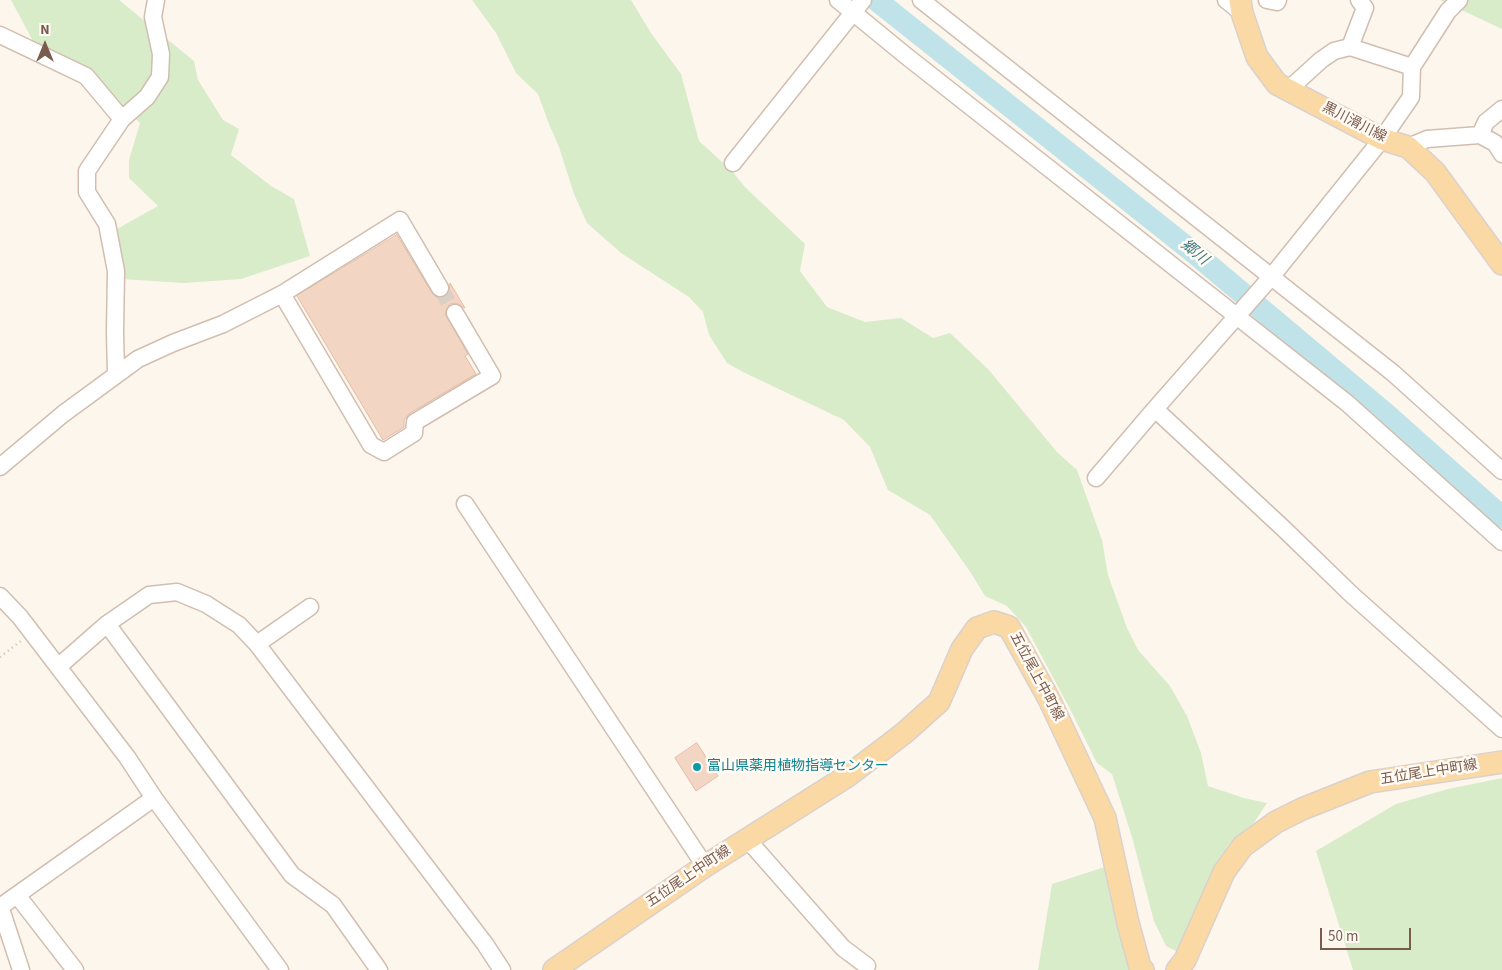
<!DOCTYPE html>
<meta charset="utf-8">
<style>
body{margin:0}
#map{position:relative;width:1502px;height:970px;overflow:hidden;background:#fdf6ec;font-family:"Source Sans 3",sans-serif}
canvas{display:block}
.north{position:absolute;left:20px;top:20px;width:50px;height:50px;-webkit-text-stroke:4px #fffaf3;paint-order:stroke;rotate:0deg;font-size:14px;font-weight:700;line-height:20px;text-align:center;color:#7a5c4d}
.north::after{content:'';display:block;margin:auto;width:18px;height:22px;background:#7a5c4d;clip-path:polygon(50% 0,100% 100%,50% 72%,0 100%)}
.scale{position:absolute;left:1320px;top:928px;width:91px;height:22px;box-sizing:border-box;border:2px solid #7a5c4d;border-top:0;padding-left:6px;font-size:15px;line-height:18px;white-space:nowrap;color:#7a5c4d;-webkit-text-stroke:4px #fffaf3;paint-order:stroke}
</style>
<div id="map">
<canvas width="1502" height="970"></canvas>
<div class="north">N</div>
<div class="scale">50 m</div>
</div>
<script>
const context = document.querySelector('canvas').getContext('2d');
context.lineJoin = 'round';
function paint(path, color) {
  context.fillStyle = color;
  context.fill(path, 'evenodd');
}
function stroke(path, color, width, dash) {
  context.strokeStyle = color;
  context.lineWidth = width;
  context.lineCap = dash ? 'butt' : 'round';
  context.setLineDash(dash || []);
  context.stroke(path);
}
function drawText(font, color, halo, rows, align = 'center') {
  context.font = font + ' "Source Sans 3","Noto Sans JP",sans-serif';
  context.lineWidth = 5;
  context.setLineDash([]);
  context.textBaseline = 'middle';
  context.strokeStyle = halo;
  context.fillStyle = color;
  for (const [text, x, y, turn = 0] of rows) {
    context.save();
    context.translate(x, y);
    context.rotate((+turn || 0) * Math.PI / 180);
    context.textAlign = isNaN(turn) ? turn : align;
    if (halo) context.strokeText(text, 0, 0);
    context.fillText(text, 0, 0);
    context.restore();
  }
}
paint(new Path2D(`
 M11,0H119L194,61L198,80L223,120L239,129L231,155L271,186L294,199L310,256L241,279L184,283L122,279L117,229L158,206L129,178V160L140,123L90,74L35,45Z
 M472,0H631L651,33L681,74L699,141L731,170L745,187L805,244L800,271L827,307L865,322L901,318L933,338L950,333L988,369L1057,452L1077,470L1102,540L1108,575L1127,628L1138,650L1170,686L1187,716L1201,753L1208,786L1244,798L1267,803L1225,866L1182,954L1166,946L1154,921L1132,837L1112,774L1097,763L1071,711L1026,627L1007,606L985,596L971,573L930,515L888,490L870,447L844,420L743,372L727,363L709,335L703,312L689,297L621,253L587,223L574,194L559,147L549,124L538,94L516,73L496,33Z
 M1440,0H1502V29Z
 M1502,778V970H1353L1316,851L1396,804L1448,789Z
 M1105,867L1136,970H1038L1052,884Z`), '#d8ecc9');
stroke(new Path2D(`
 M876,0L1198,256L1386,414L1502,517`), '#bfe3e8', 22);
const building = new Path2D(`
 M397,235L432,293L436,297H445L449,292L450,283L465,308L455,303L450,304L447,308L445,314L468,354L465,356L476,374L410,413L404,420V427L383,440L297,296Z
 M697,743L718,776L696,791L675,758Z`);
paint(building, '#f3d5c3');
stroke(building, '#e6bba3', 1);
stroke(new Path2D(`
 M440,288L455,313`), '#dcd0c4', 16, [16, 8]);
const minor = new Path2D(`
 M838,0L905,55L1347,403L1502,542
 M921,0L1393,373L1502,471
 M1226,0L1242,13
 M1267,0L1277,2L1278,0
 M0,35L86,76L122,119
 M1412,67L1448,11L1459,0
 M1288,90L1321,60L1334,51L1350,47L1365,8L1359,0
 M1480,135L1486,122L1502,109
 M1408,147L1427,139L1480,135L1495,143L1502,154
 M733,163L863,0
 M282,294L371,445L384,452L414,433L415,422L492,376L455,313
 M116,375L115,332L116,271L107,224L87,192V171L122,119L147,97L160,77L161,54L153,17L156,0
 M1155,409L1284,529L1351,594L1502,729
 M0,467L63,414L138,359L173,343L223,324L282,294L400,220L440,288
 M1096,478L1155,409L1272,276L1382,139L1411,97L1412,67L1350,47
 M465,504L705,866
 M0,596L20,617L127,757L154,798L280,970
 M107,624L149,595L177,592L206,604L239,625L257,644L310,607
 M257,644L485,944L502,970
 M58,667L107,624L292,875L333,905L379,970
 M747,839L843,948L867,966
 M17,895L75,970
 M0,906L21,970
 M0,907L154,798`);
const major = new Path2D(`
 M1240,0L1242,13L1257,57L1277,84L1382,139L1408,147L1435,172L1502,264
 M554,970L705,866L849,775L903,734L939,702L962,649L977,628L994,622L1009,627L1049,699L1105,818L1128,923L1140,967L1143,970
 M1177,970L1185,960L1224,872L1243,846L1276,822L1302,809L1370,782L1502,762`);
stroke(minor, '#d1beb0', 19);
stroke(major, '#dad1cd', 24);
stroke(new Path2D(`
 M0,657L21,641`), '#d9b8a5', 2.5, [1, 4]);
stroke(minor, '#fff', 16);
stroke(major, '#fbd9a5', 21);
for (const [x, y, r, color] of [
 [697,767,5,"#0f9aa8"]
]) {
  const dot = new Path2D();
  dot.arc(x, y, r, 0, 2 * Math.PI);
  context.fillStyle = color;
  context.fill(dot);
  stroke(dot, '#fffaf3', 2);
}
drawText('14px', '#7a5c4d', '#fffaf3', [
 ["黒川滑川線",1354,123,27],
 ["五位尾上中町線",1036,677,62],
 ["五位尾上中町線",1429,773,-9],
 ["五位尾上中町線",689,877,-34]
]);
drawText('14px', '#0d838f', '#fffaf3', [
 ["富山県薬用植物指導センター",707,767]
], 'left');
drawText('italic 15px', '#437c86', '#fffaf3', [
 ["郷川",1194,253,39]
]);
</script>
